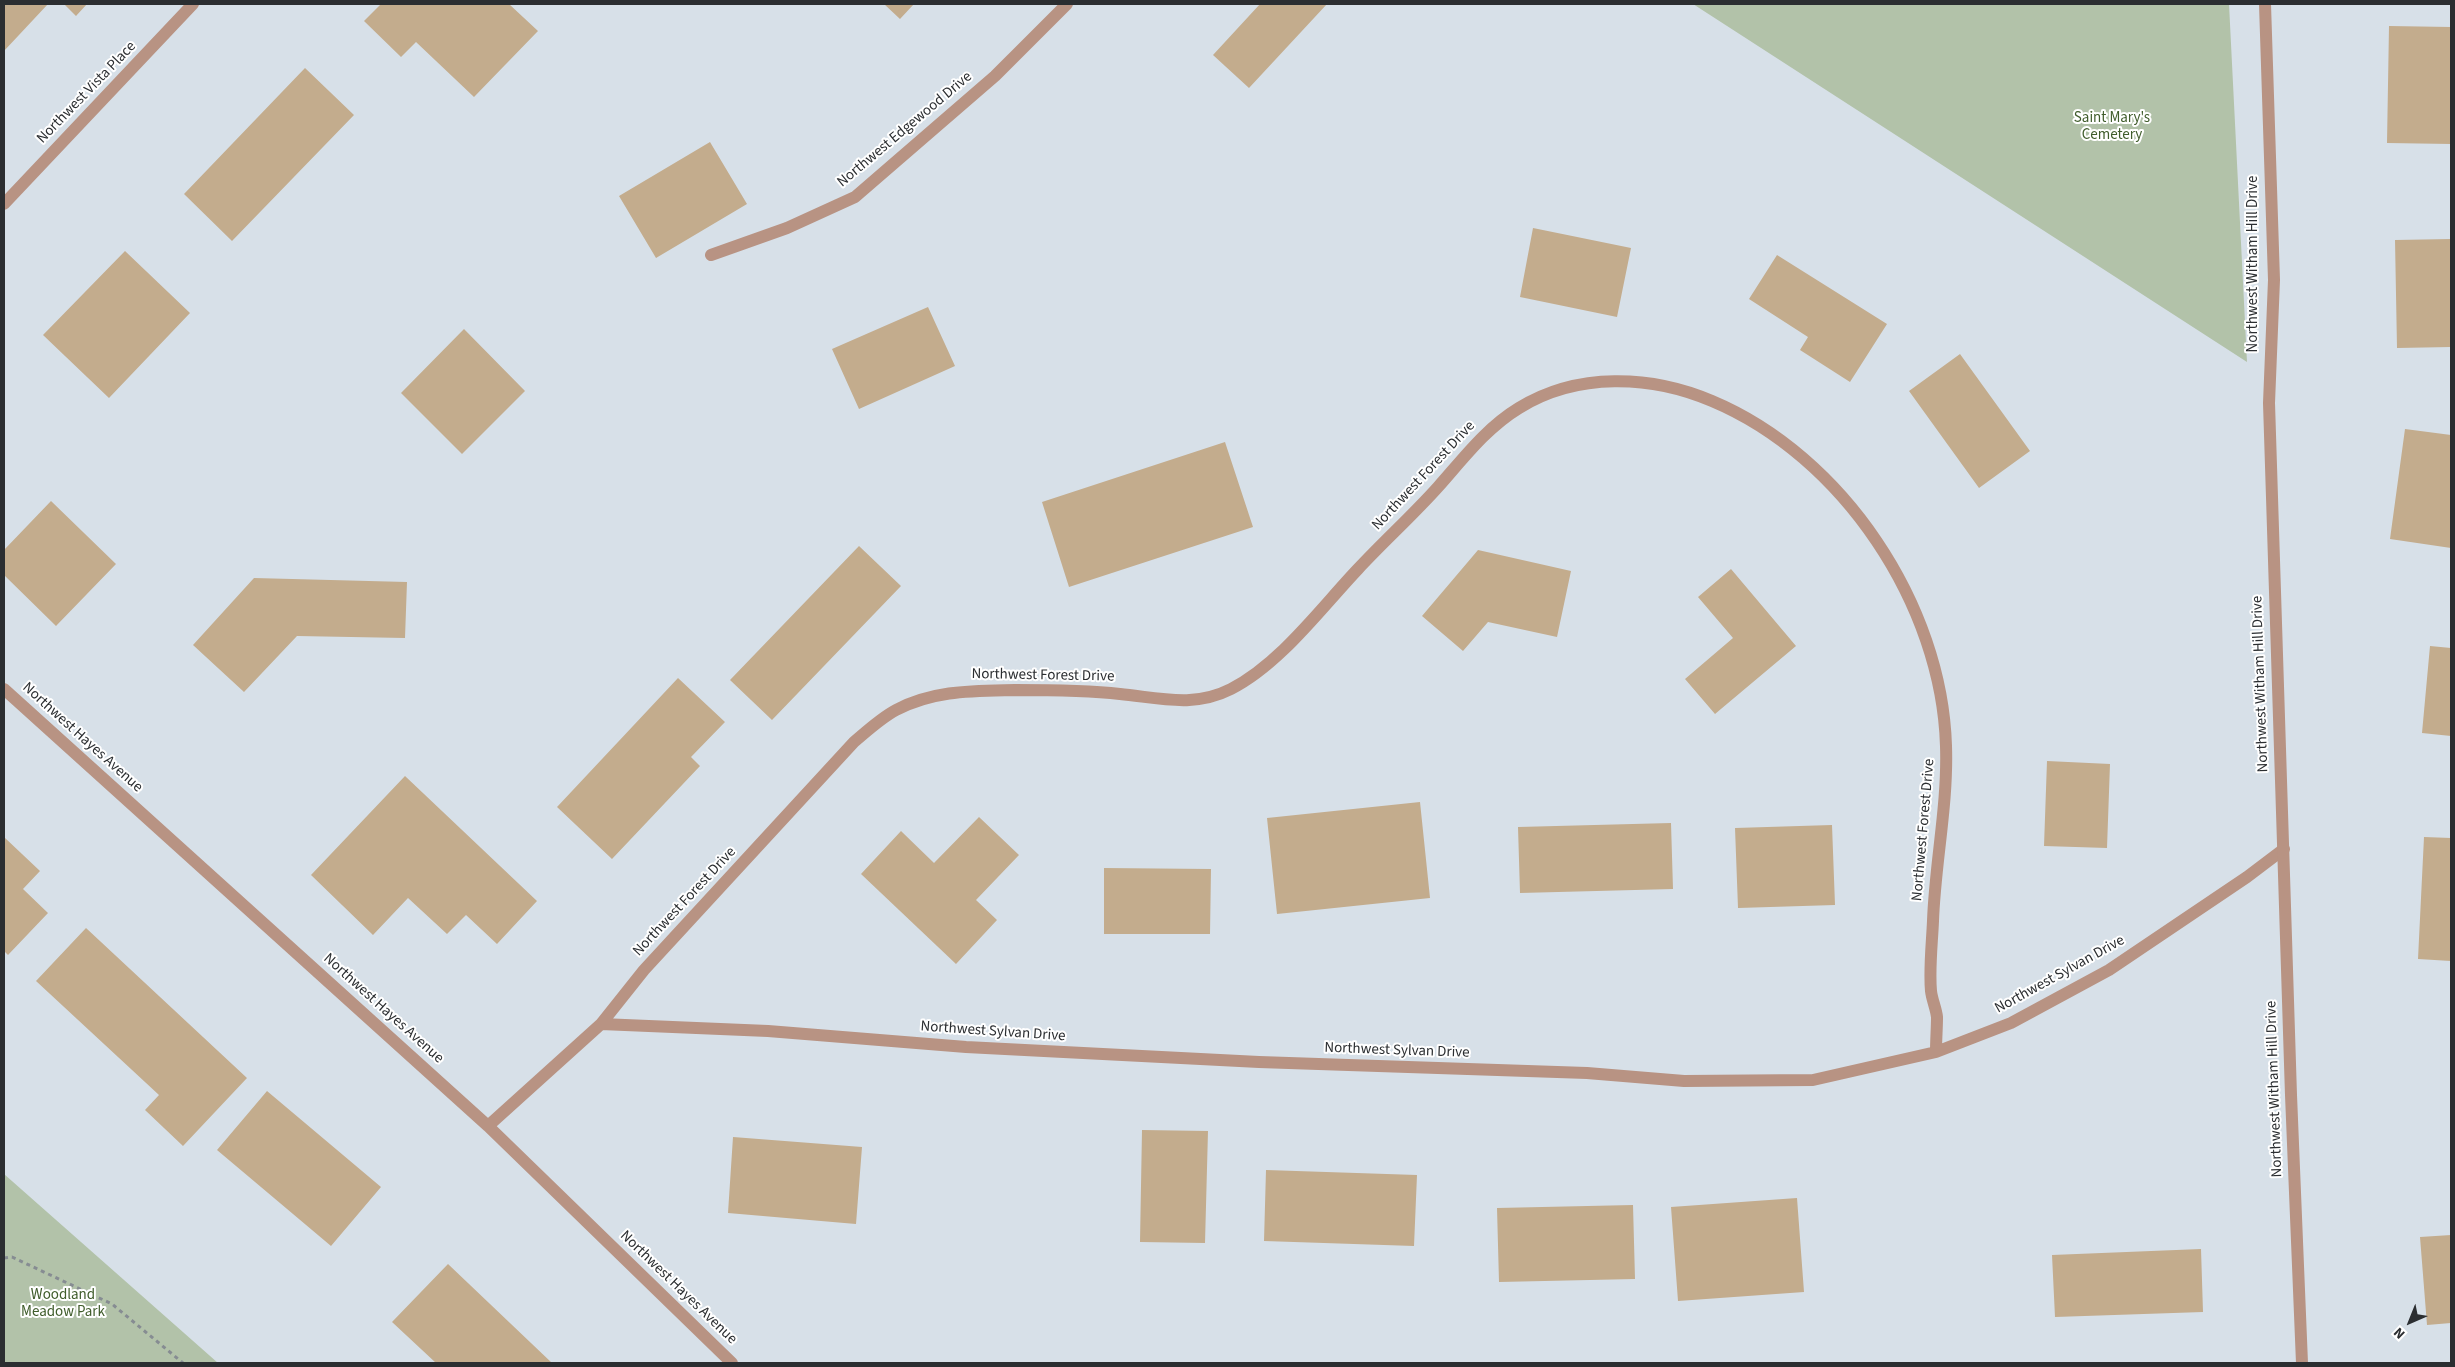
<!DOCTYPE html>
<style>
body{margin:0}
#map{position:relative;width:2455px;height:1367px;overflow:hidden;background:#d7e0e8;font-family:"Source Sans 3",sans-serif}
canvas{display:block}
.frame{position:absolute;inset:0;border:5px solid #2b2e31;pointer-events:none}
.north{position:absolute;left:2385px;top:1297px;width:50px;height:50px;-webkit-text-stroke:4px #fff;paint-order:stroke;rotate:224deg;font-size:14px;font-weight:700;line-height:20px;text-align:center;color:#2b2e31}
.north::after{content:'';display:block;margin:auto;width:18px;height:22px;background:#2b2e31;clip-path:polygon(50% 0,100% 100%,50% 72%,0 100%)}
</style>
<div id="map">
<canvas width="2455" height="1367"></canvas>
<div class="frame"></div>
<div class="north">N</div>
</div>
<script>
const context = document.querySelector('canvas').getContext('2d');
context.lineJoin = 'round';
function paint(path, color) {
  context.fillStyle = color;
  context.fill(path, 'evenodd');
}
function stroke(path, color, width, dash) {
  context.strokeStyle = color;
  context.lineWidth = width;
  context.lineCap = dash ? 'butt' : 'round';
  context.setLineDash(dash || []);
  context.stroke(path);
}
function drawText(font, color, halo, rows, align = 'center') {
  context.font = font + ' "Source Sans 3",sans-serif';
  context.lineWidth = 4;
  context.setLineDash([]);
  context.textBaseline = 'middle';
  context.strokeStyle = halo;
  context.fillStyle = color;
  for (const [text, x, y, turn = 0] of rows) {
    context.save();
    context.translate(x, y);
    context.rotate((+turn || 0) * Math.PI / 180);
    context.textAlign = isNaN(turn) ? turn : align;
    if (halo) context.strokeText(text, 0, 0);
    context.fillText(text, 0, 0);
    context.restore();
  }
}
paint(new Path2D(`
 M1693,4H2229L2247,362Z
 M4,1174L218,1363H4Z`), '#b2c2a9');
paint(new Path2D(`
 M4,4H48L4,51Z
 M64,4H87L76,16Z
 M381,4H509L538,31L474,97L416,42L401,57L364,21Z
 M884,4H914L900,19Z
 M1260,4H1327L1249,88L1213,55Z
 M2389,26L2451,27V144L2387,143Z
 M305,68L354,115L232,241L184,194Z
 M710,142L747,204L656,258L619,196Z
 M1533,228L1631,248L1617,317L1520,297Z
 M2451,239V347L2397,348L2395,240Z
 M125,251L190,313L109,398L43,335Z
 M1777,255L1887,324L1850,382L1800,350L1808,337L1749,299Z
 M928,307L955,366L859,409L832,349Z
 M464,329L525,391L462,454L401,393Z
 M1960,354L2030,451L1979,488L1909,391Z
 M2405,429L2451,435V548L2390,539Z
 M1225,442L1253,527L1069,587L1042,502Z
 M51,501L116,564L56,626L4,575V550Z
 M859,546L901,586L772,720L730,680Z
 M1478,550L1571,571L1557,637L1488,622L1463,651L1422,616Z
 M1731,569L1796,646L1715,714L1685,679L1733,638L1698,597Z
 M254,578L407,582L405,638L297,636L244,692L193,645Z
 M2430,646L2451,648V736L2422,733Z
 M678,678L725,722L691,757L700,766L612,859L557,807Z
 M2047,761L2110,764L2107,848L2044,846Z
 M405,776L537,901L497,944L466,915L447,934L408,898L373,935L311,875Z
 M1420,802L1430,898L1277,914L1267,818Z
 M979,817L1019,855L976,900L997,920L956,964L861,874L901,831L934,863Z
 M1671,823L1673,889L1520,893L1518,827Z
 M1832,825L1835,905L1738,908L1735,828Z
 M4,837L40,871L23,889L48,913L8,955L4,951Z
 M2424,837L2451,838V961L2418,959Z
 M1104,868L1211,869L1210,934H1104Z
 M86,928L247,1078L183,1146L145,1110L159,1095L36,981Z
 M267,1091L381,1187L331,1246L217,1150Z
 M1142,1130L1208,1131L1205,1243L1140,1242Z
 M733,1137L862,1147L856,1224L728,1213Z
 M1266,1170L1417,1175L1414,1246L1264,1241Z
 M1797,1198L1804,1292L1678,1301L1671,1207Z
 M1633,1205L1635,1279L1499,1282L1497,1208Z
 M2451,1235V1323L2427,1325L2420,1237Z
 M2201,1249L2203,1312L2055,1317L2052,1255Z
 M448,1264L552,1363H436L392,1322Z`), '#c3ac8d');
stroke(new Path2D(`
 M4,1258L12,1257L112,1304L183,1363`), '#868c92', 3, [4, 4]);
stroke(new Path2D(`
 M4,204L193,4
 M711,255L787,228L855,197L995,76L1067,4
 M4,689L488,1126L732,1363
 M601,1024L644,970L854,742C867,731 881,718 896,710C934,690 973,691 1015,690C1050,690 1085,690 1120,694C1160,698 1194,708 1231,689C1280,664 1321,608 1358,569C1384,541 1412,516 1438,487C1463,459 1486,428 1519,408C1577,372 1651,375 1712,401C1843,456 1942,605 1946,746C1948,805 1935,863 1933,921C1932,944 1929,969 1931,991C1932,1000 1936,1008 1937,1017C1937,1028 1936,1040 1936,1052
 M488,1126L601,1024L768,1031L966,1047L1259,1062L1587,1073L1684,1081L1813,1080L1936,1052L2011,1023L2109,970L2247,877L2284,849`), '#b89383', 12);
stroke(new Path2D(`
 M2265,4L2274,280L2269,403L2291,1095L2302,1363`), '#b89383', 12);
drawText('15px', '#2b2e31', '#fff', [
 ["Northwest Vista Place",87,93,-46],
 ["Northwest Edgewood Drive",905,130,-40],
 ["Northwest Witham Hill Drive",2254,264,-90],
 ["Northwest Forest Drive",1424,476,-47],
 ["Northwest Forest Drive",1043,676,1],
 ["Northwest Witham Hill Drive",2261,684,-92],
 ["Northwest Hayes Avenue",82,738,42],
 ["Northwest Forest Drive",1924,830,-85],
 ["Northwest Forest Drive",685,902,-47],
 ["Northwest Sylvan Drive",2060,975,-29],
 ["Northwest Hayes Avenue",383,1009,42],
 ["Northwest Sylvan Drive",993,1032,4],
 ["Northwest Sylvan Drive",1397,1051,2],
 ["Northwest Witham Hill Drive",2275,1089,-92],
 ["Northwest Hayes Avenue",678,1288,44]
]);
drawText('15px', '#405d2c', '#fff', [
 ["Saint Mary's",2112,119],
 ["Cemetery",2112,136],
 ["Woodland",63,1296],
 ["Meadow Park",63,1313]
]);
</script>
